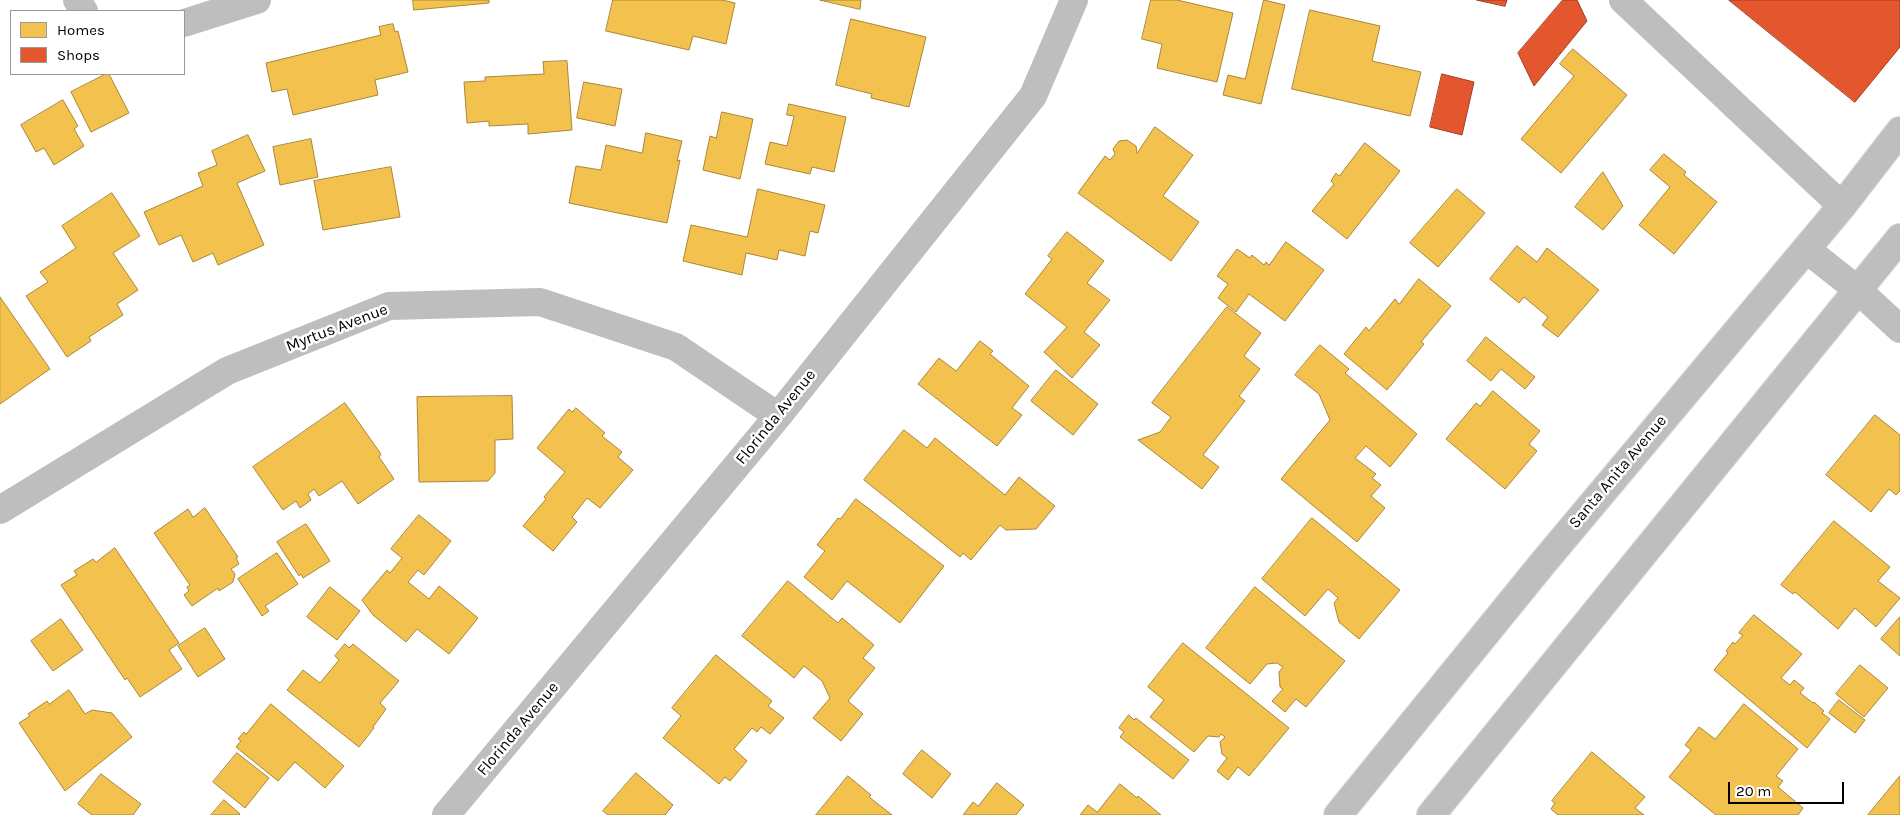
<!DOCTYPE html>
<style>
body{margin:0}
#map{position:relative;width:1900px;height:815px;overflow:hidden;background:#fff;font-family:Karla,sans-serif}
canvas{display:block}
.legend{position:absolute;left:10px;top:10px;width:175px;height:65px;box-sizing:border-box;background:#fff;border:1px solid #999;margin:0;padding:6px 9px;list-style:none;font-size:15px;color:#000}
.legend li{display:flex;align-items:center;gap:10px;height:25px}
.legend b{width:25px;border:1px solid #999}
.scale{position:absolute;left:1728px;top:782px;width:116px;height:22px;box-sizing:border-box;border:2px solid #000;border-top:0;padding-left:6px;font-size:15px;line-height:18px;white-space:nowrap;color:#000;-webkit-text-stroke:4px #fff;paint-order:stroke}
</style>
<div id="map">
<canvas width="1900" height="815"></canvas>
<ul class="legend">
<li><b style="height:14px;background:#f2c14e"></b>Homes</li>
<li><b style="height:14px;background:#e4572e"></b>Shops</li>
</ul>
<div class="scale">20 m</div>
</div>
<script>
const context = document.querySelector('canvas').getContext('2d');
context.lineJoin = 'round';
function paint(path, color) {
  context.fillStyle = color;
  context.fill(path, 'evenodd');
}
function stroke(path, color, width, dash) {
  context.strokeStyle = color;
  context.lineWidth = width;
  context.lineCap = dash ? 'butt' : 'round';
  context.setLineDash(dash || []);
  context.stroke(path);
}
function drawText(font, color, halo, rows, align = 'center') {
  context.font = font + ' Karla,sans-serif';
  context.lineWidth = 5;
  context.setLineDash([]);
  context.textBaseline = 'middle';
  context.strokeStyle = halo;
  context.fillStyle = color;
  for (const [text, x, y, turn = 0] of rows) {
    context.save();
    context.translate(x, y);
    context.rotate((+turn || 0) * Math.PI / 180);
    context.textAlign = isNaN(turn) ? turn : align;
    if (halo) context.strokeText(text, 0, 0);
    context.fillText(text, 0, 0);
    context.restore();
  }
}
const homes = new Path2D(`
 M413,0H489V3L414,10Z
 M613,0H722L735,3L726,44L693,36L689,50L606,31Z
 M820,0H861L860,9Z
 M1151,0H1177L1233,13L1217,82L1157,68L1162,44L1142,39Z
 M1264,0L1285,5L1261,104L1223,95L1228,75L1245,79Z
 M1310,10L1380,26L1372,61L1421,72L1410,116L1292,89Z
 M851,19L926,37L909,107L871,98L872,94L836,85Z
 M393,24L395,32L398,31L408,72L375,80L378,95L293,115L287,89L272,92L266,63L381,35L379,27Z
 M1573,49L1627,95L1561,173L1521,139L1574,76L1560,64Z
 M567,61L572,130L528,134V124L489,126V121L467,123L464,82L485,81V77L544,74L543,62Z
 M106,74H109L129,113L91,132L71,92Z
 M584,82L622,89L615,126L577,118Z
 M63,100L78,126L74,129L84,146L54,165L44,148L36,152L21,125Z
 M789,104L846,117L834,172L812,167L810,174L765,164L770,142L787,146L794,116L787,115Z
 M722,112L753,119L740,179L703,170L710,136L716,138Z
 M1155,127L1193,155L1163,196L1199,222L1171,261L1078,193L1105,156L1110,160L1115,154L1113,149L1119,141L1127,140L1136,146L1137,153Z
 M646,133L682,141L677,161L680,160L667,223L569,203L576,166L601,170L606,145L642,153Z
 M248,135L265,171L237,183L264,245L218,265L213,253L193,262L181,235L159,245L144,212L203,186L198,173L217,165L212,151Z
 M311,139L318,177L280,185L273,147Z
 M1365,143L1400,171L1347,239L1312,211L1334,184L1331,181L1336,173L1339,176Z
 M1664,154L1686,172L1684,175L1717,202L1674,254L1639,225L1670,187L1650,170Z
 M391,167L400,217L323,230L314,181Z
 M1603,172L1623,206L1603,230L1575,207Z
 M758,189L825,205L818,233L810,231L805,256L779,250L777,260L746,253L742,275L683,261L691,225L747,237Z
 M1457,189L1485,213L1438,267L1410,243Z
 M112,193L140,236L113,253L138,290L117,304L123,315L89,337L91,341L67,357L26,296L48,282L40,272L76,248L62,226Z
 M1067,232L1104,261L1087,283L1110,300L1084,332L1100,345L1072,378L1044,352L1067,327L1025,294L1052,259L1048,256Z
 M1286,242L1324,270L1285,321L1249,294L1236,312L1218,298L1228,284L1217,276L1237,249L1250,258L1252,255L1264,265L1266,262L1269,265Z
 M1517,246L1537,262L1547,248L1599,290L1558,337L1542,325L1548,317L1524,297L1519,303L1490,279Z
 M1419,279L1451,306L1421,342L1424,344L1387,390L1344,354L1366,327L1369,331L1395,299L1399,304Z
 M0,297L50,369L0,404Z
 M1227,307L1261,333L1244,356L1260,369L1239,396L1245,401L1203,455L1219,467L1202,489L1138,440L1160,432L1171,417L1152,403Z
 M1486,337L1535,377L1525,389L1501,369L1491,381L1467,361Z
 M980,341L993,351L990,354L1029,386L1012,408L1022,415L997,446L918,384L939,358L956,371Z
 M1320,345L1349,369L1345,373L1417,434L1390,467L1366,446L1355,458L1376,474L1372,478L1381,485L1371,496L1385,508L1357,542L1281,479L1330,420L1319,394L1295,375Z
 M1056,370L1098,404L1073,435L1031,401Z
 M1493,391L1540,431L1529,444L1537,451L1505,489L1446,439L1476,403L1480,406Z
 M512,396L513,439L495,440V473L488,481L419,482L417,397Z
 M345,403L381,454L379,457L394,479L358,504L342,481L319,496L314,489L308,494L311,500L300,508L296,501L283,510L253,467Z
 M576,408L605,433L602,436L622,452L618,457L633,470L600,508L587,498L572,517L577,522L553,551L523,526L546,499L544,497L565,472L537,448L569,409L572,412Z
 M1875,415L1900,435V491L1896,495L1889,489L1871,512L1826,475Z
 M904,430L927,448L935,438L1005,495L1019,477L1055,506L1036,529L1006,530L1000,525L971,560L963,553L960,557L864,480Z
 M856,499L944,566L900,623L847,581L832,600L804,577L825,551L817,545L838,518L840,519Z
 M205,508L238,557L236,558L239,564L231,569L235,574L233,582L219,591L218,588L192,606L184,595L189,591L187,587L190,585L154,533L188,509L193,517Z
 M419,515L451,541L424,575L418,570L408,582L429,599L439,586L478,618L449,654L417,629L406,642L373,615L362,600L387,570L390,573L402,558L391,549Z
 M1312,518L1400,590L1359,639L1339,622L1334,603L1338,598L1328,589L1305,616L1262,579Z
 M1834,521L1890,567L1878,581L1900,598L1876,627L1855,608L1838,629L1795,592L1793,594L1781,585Z
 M306,524L330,561L303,578L301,574L299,576L277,542Z
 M115,548L179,643L169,650L182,669L140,697L127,678L125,680L61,585L77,575L74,571L93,559L96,562Z
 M277,553L298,584L265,606L269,611L262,616L238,579Z
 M788,581L838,623L842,618L874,645L863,658L875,668L848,701L863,714L841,741L813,718L830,698L822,681L804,666L794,678L742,636Z
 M330,587L360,611L337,640L307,617Z
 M1255,587L1345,661L1306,707L1296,699L1285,712L1272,701L1283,689L1280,687L1279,672L1283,667L1277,663L1267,664L1250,684L1206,648Z
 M1754,615L1802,654L1781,678L1790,685L1794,680L1804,688L1800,693L1813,703L1814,702L1824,711L1822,713L1830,719L1807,748L1714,670L1728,653L1726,651L1733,642L1735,644L1743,635L1739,633Z
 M1900,617V656L1881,639Z
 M61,619L83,650L53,671L31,641Z
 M205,628L225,659L198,677L178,646Z
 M1183,643L1289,728L1249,776L1238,767L1228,780L1217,771L1227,758L1222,754L1220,742L1225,737L1221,734L1219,737L1208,736L1194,752L1150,717L1164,700L1148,687Z
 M345,644L349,648L353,644L399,681L380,703L386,709L373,727L374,728L359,747L287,690L303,670L320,683L339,660L335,656Z
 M716,655L772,701L768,706L784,718L770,734L761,727L757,732L752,728L734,749L747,761L730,781L725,777L719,784L663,738L681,716L672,708Z
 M1860,665L1888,688L1864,717L1836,694Z
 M69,690L85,714L92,710L112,713L132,737L65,791L19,723L30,716L28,714L47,701L49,704Z
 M1839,700L1865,720L1855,733L1829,713Z
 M271,704L344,766L325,788L295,762L278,781L236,747L241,741L238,739L244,732L246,734Z
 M1744,704L1798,749L1776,776L1783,781L1778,787L1803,808L1798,815H1716L1669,777L1691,750L1685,745L1699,727L1715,739Z
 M1129,715L1134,720L1136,718L1189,760L1173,779L1120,737L1124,732L1119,728Z
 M922,750L951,774L932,798L903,774Z
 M1592,752L1645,797L1635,808L1644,815H1558L1551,809L1555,803L1552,801Z
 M237,753L269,778L245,808L213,782Z
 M636,773L673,805L665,815H608L603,811Z
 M101,774L141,804L133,815H92L78,804Z
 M848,776L871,795L869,797L892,815H816Z
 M1900,776V815H1868Z
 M997,783L1024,805L1016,815H963L973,802L978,806Z
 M1120,784L1137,798L1138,796L1161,815H1080L1088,805L1097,812Z
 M224,800L240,814L239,815H211Z`);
paint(homes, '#f2c14e');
stroke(homes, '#a98737', 1);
const shops = new Path2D(`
 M1477,0H1507L1505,6Z
 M1563,0H1577L1587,21L1534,86L1518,53Z
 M1729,0H1900V47L1855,102Z
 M1442,74L1474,82L1462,135L1430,127Z`);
paint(shops, '#e4572e');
stroke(shops, '#a03d20', 1);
const major = new Path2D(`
 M1338,815L1543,563L1842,206L1900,131
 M1431,815L1900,238`);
stroke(major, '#dbdbdb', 30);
stroke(new Path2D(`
 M77,0L84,11
 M1623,0L1842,206
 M184,23L257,0
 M1806,249L1859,291L1900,329
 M0,510L227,371L389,306L540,302L676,347L778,416
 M446,815L778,416L1033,96L1074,0`), '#bebebe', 28);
stroke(major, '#bebebe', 28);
drawText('16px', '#000', '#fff', [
 ["Myrtus Avenue",337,328,-21],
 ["Florinda Avenue",776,417,-51],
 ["Santa Anita Avenue",1618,472,-50],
 ["Florinda Avenue",518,729,-50]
]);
</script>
